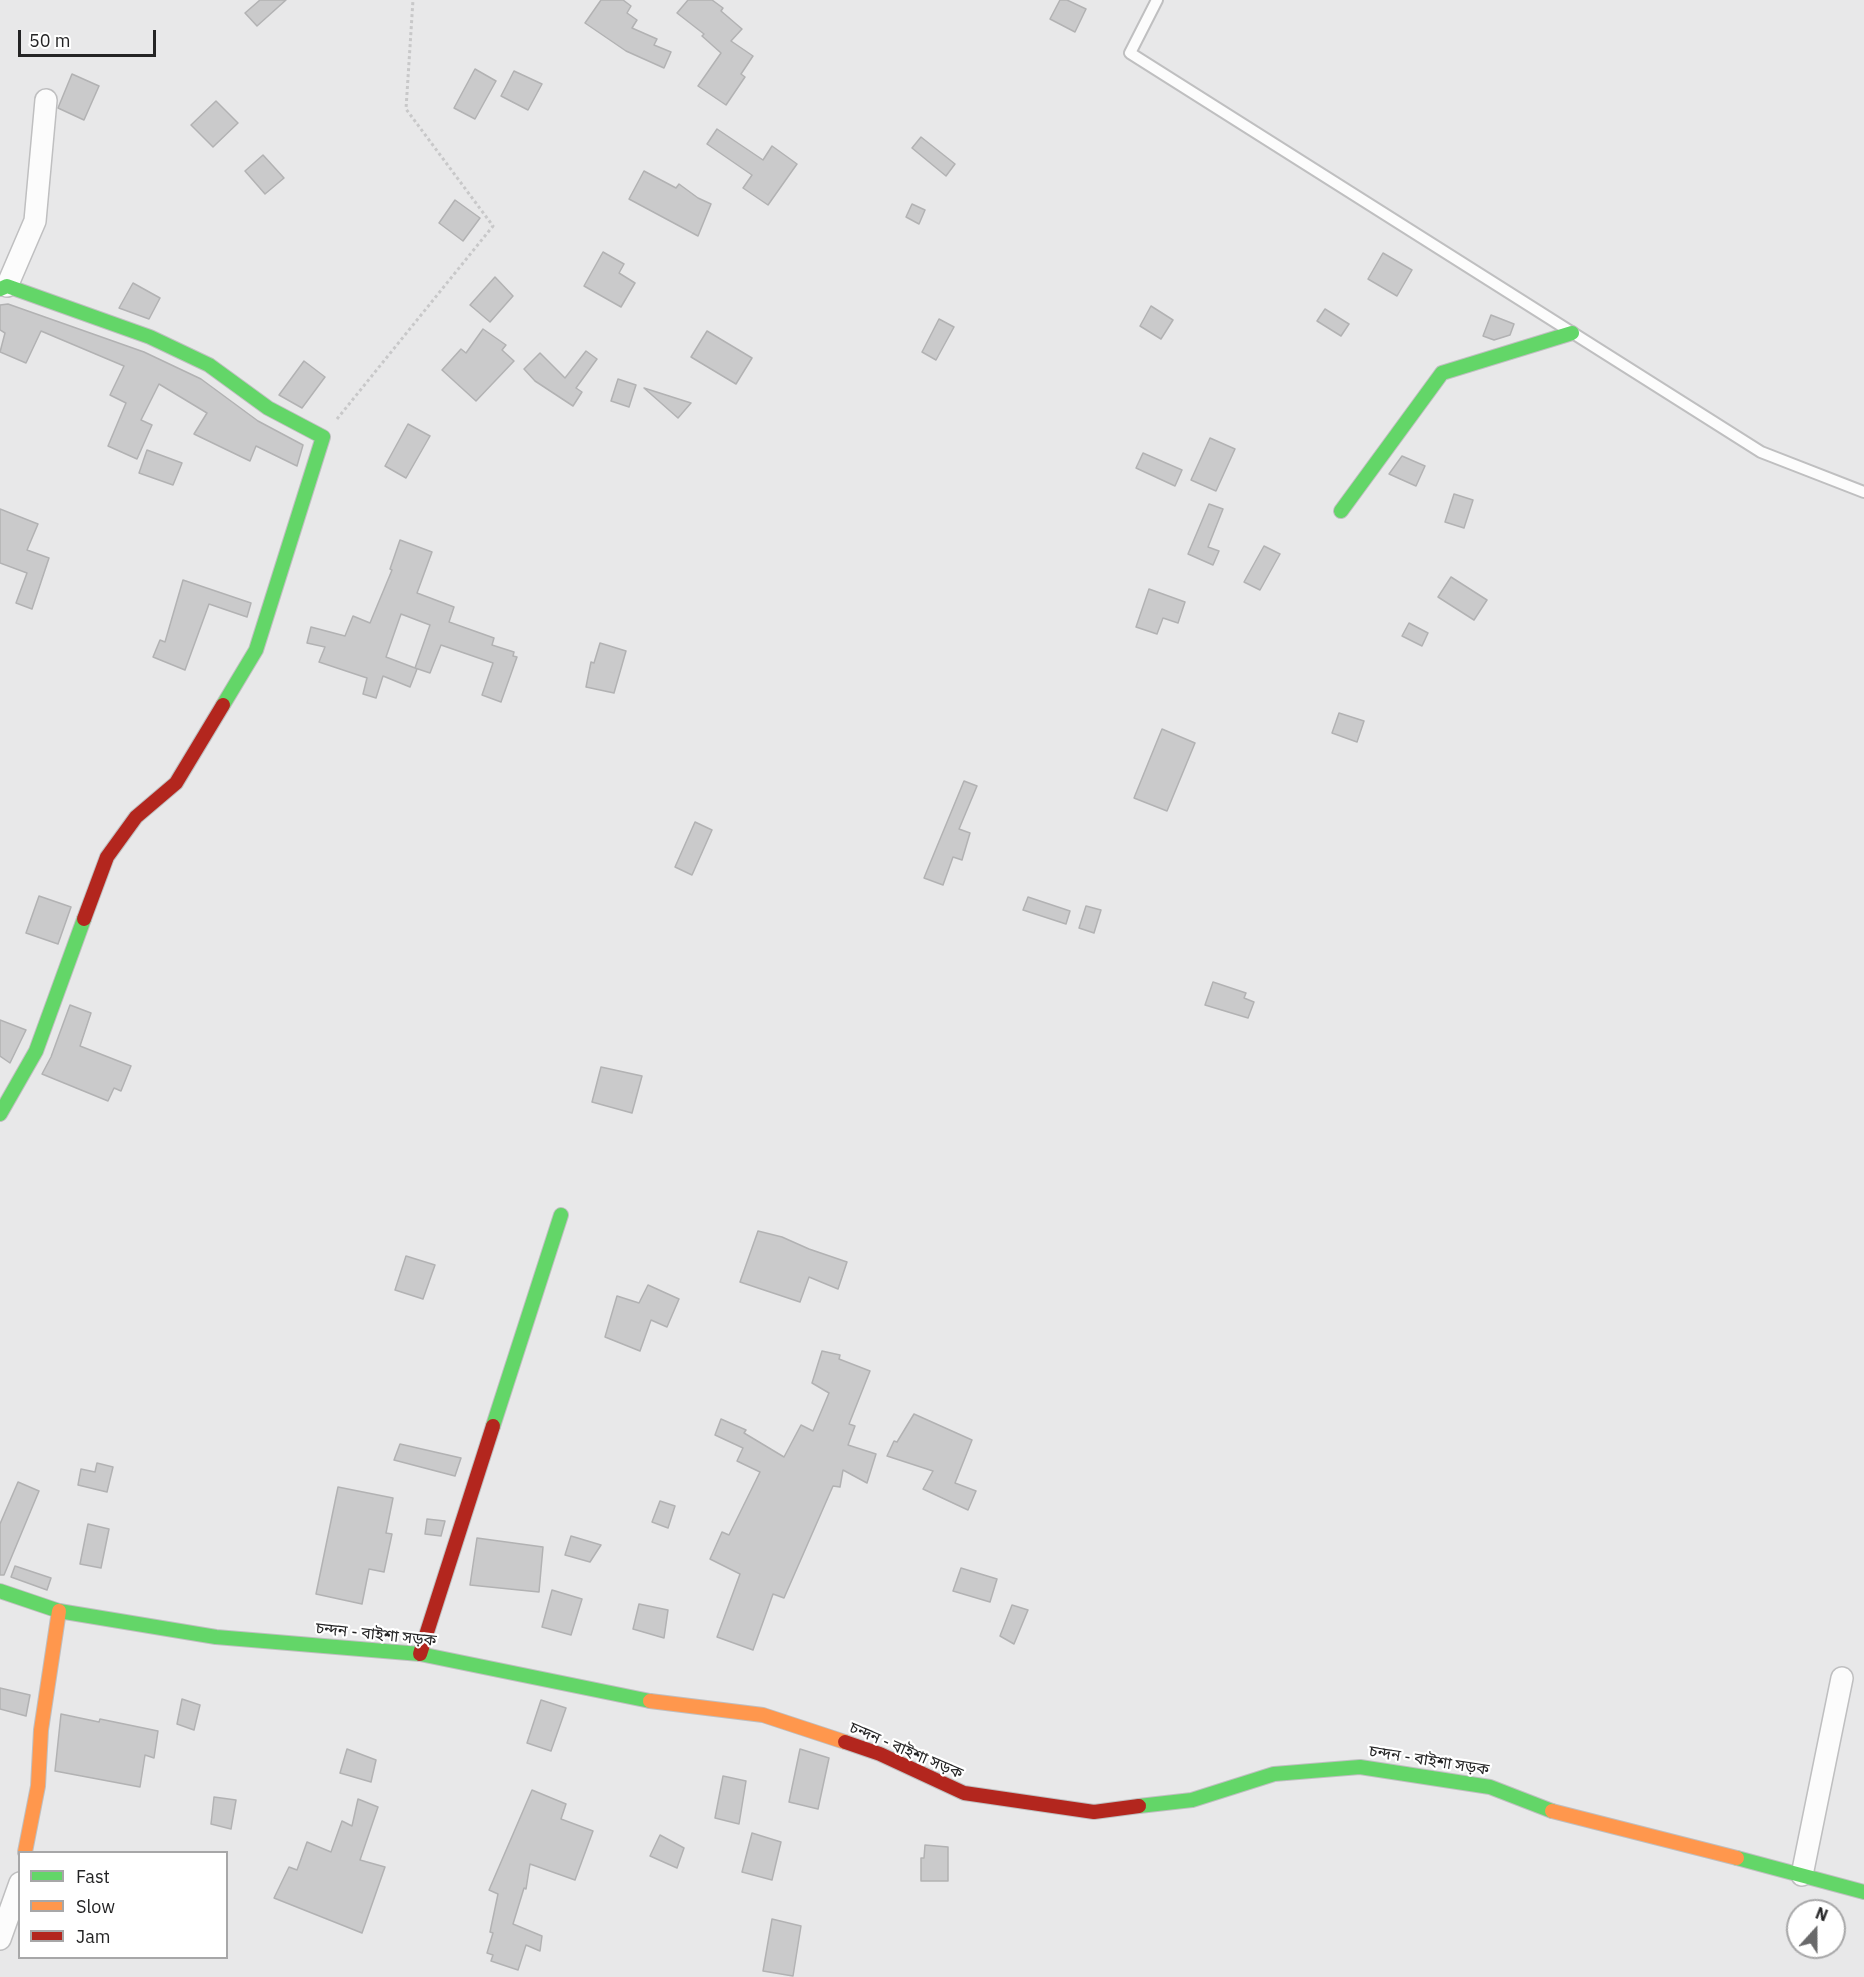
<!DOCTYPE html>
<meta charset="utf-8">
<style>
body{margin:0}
#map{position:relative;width:1864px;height:1977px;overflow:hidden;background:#e8e8e9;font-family:"IBM Plex Sans",sans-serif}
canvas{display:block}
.legend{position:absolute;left:18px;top:1851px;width:210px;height:108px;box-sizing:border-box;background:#fff;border:2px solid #a7a7a8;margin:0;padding:8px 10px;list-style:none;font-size:18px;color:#242425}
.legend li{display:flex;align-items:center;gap:12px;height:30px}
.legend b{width:30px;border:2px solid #a7a7a8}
.north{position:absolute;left:1786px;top:1899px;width:60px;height:60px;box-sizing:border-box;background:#fff;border:2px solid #a7a7a8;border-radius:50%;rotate:21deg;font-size:16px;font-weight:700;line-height:24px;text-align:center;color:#242425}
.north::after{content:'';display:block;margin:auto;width:21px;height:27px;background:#69696a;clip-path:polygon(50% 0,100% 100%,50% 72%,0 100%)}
.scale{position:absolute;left:18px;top:30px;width:138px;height:27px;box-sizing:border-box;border:3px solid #242425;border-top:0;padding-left:8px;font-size:18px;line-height:21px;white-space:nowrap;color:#242425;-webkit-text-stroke:4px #fff;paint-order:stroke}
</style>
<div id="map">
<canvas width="1864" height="1977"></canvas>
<ul class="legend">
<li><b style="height:8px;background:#63d668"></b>Fast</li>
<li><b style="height:8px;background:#ff974d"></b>Slow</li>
<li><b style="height:8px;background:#b3261e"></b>Jam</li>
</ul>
<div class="north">N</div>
<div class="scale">50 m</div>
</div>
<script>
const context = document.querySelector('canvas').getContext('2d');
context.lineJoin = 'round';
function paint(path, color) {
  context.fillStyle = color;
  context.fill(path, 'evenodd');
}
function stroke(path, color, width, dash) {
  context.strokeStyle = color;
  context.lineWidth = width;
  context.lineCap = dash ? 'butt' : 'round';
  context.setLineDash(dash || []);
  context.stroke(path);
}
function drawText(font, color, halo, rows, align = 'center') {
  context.font = font + ' "IBM Plex Sans","Noto Sans Bengali",sans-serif';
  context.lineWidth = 4.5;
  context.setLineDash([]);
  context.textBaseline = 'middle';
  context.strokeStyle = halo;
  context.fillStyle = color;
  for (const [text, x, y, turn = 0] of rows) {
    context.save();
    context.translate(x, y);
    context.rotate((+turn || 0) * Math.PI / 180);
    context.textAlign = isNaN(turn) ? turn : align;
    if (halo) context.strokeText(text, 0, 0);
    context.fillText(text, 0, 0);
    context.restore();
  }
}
const building = new Path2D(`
 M260,0H286L257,26L245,13Z
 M601,0H623L631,6L627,13L637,20L632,28L657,39L654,45L671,52L664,68L626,51L585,23Z
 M688,0H712L723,8L721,11L742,29L731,41L753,56L741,74L745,77L726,105L698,86L721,53L702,36L704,34L677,13Z
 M1060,0H1067L1086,9L1075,32L1050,19Z
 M475,69L496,81L475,119L454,108Z
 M514,71L542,84L528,110L501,96Z
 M72,74L99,86L84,120L58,108Z
 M216,101L238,123L213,147L191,125Z
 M717,129L763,160L772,146L797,164L768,205L743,188L752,175L707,144Z
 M921,137L955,164L946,176L912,148Z
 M263,155L284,178L265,194L245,171Z
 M644,171L676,188L679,184L698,198L711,204L698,236L629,199Z
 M455,200L480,218L463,241L439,223Z
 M912,204L925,210L919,224L906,217Z
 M603,252L624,264L619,273L635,283L621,307L584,286Z
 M1383,253L1412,270L1397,296L1368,279Z
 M495,277L513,296L490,322L470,305Z
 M133,283L160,298L149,319L119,308Z
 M8,304L144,352L201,379L258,421L303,445L297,466L256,446L250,461L194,434L207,413L159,384L141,420L152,425L137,459L108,446L126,403L110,395L124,366L41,331L26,363L0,352L5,333L0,330V305Z
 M1151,306L1173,320L1161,339L1140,326Z
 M1325,309L1349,324L1341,336L1317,321Z
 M1491,315L1514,324L1510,335L1494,340L1483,336Z
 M939,319L954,327L936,360L922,352Z
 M483,329L506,345L502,350L514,361L476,401L442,370L461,349L466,353Z
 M707,331L752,358L736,384L691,357Z
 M586,351L597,359L576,388L582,392L573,406L535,381L524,369L540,353L565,378Z
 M304,361L325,377L302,408L279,395Z
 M618,379L636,385L629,407L611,401Z
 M644,388L691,403L678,418Z
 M408,424L430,436L406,478L385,466Z
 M1210,438L1235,449L1216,491L1191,480Z
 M147,450L182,463L173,485L139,473Z
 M1143,453L1182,470L1175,486L1136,468Z
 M1402,456L1425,466L1416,486L1389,474Z
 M1454,494L1473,500L1464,528L1445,522Z
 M1209,504L1223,509L1208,547L1219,551L1213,565L1188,554Z
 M0,509L38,524L27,550L49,558L32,609L16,603L27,573L0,563Z
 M400,540L432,552L417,593L454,607L449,622L494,638L492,645L514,652L513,656L517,657L501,702L482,695L493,663L441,645L430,673L415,668L417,669L410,687L383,676L376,698L363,694L367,678L319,662L325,647L307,643L311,627L345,636L353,616L370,623L392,570L390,569ZM401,614L430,625L415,668L386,657Z
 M1264,546L1280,554L1260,590L1244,582Z
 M1451,577L1487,600L1474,620L1438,597Z
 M183,580L251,603L247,617L209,604L185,670L153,657L160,640L165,642Z
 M1149,589L1185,602L1178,623L1163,618L1157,634L1136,627Z
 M1409,623L1428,633L1422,646L1402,636Z
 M600,643L626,651L614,693L586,687L591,662L594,663Z
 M1339,713L1364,721L1357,742L1332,733Z
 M1162,729L1195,743L1167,811L1134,798Z
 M964,781L977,786L959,829L970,833L962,860L953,857L943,885L924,878Z
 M695,822L712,830L692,875L675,867Z
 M39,896L71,907L58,944L26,933Z
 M1028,897L1070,911L1066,924L1023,910Z
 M1086,906L1101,910L1094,933L1079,928Z
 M1213,982L1246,993L1244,998L1254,1002L1248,1018L1205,1005Z
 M70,1005L91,1013L80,1046L131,1066L121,1091L114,1088L108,1101L42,1074L51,1057Z
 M0,1020L26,1030L10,1063L0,1056Z
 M601,1067L642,1076L632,1113L592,1102Z
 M758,1231L782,1237L809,1249L847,1262L838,1289L809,1277L800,1302L740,1282Z
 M406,1256L435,1265L423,1299L395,1290Z
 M648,1285L679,1299L667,1327L651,1320L640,1351L605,1337L617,1296L639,1303Z
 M822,1351L840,1355L839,1359L870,1371L849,1424L855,1426L848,1445L876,1454L867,1483L843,1470L840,1487L833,1486L784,1598L773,1594L753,1650L717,1637L740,1574L710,1559L722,1532L729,1535L760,1472L737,1461L743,1448L715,1435L721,1419L746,1430L744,1433L784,1457L801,1425L813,1431L829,1393L812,1383Z
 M914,1414L972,1440L955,1483L976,1491L968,1510L923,1489L933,1471L887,1456L894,1441L897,1442Z
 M400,1444L461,1458L455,1476L394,1460Z
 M97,1463L113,1467L107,1492L78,1485L81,1469L95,1472Z
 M18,1482L39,1491L4,1575H0V1524Z
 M338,1487L393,1498L386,1533L392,1534L384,1572L369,1569L362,1604L316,1594Z
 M660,1501L675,1506L668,1528L652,1522Z
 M427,1519L445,1521L441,1536L425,1534Z
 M88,1524L109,1529L101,1568L80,1564Z
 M571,1536L601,1545L590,1562L565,1555Z
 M477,1538L543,1547L539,1592L470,1585Z
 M15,1566L51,1578L47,1590L11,1577Z
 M961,1568L997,1579L990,1602L953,1591Z
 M552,1590L582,1599L571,1635L542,1627Z
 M639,1604L668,1610L664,1638L633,1629Z
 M1012,1605L1028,1610L1014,1644L1000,1636Z
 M0,1688L30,1695L26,1716L0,1709Z
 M182,1699L200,1705L194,1730L177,1724Z
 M541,1700L566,1708L551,1751L527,1743Z
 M61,1714L99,1722L100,1719L158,1731L154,1758L145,1755L140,1787L55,1771Z
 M347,1749L376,1760L371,1782L340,1773Z
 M800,1749L829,1758L818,1809L789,1802Z
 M723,1776L746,1781L739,1824L715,1818Z
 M532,1790L566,1804L561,1819L593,1831L575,1880L530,1864L526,1889L524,1888L513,1924L542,1936L540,1951L526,1945L518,1970L491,1961L493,1955L487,1953L493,1933L490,1932L498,1894L489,1890Z
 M214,1797L236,1800L231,1829L211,1824Z
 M358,1799L378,1807L360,1860L385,1867L362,1933L274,1898L289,1867L297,1870L307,1842L331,1852L342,1821L352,1826Z
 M752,1833L781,1842L772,1880L742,1872Z
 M660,1835L684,1848L677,1868L650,1856Z
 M925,1845L948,1847V1881H921V1858H924Z
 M772,1919L801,1926L793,1976L763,1971Z`);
paint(building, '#cacacb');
stroke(building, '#b2b2b3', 1.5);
const lane = new Path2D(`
 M1157,0L1130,53L1761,452L1864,492`);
const street = new Path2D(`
 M7,286L35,221L46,100
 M1802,1875L1842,1678
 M0,1939L20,1883`);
const fast = new Path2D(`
 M0,289L7,286L150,337L209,365L268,408L323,437L256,650L223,705
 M1341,511L1442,373L1572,333
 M0,1114L36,1051L84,919
 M493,1426L561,1215
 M0,1591L59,1611L216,1637L420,1654L650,1701
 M1139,1806L1192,1800L1274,1774L1360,1767L1490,1787L1552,1811
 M1737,1858L1864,1892`);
const slow = new Path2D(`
 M650,1701L763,1715L845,1742
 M1552,1811L1737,1858
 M25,1852L38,1786L41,1730L59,1611`);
const jam = new Path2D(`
 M84,919L107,857L136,817L176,783L223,705
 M420,1654L493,1426
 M845,1742L880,1754L964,1793L1094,1812L1139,1806`);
stroke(lane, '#bfbfc0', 14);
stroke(street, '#bfbfc0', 24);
stroke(fast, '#bfbfc0', 16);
stroke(slow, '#bfbfc0', 16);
stroke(jam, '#bfbfc0', 16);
stroke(new Path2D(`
 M337,419L493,226L406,109L413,0`), '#c8c8c9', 3, [3, 3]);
stroke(lane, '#fcfcfc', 10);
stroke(street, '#fcfcfc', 21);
stroke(fast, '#63d668', 14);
stroke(slow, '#ff974d', 14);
stroke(jam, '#b3261e', 14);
drawText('16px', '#242425', '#fff', [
 ["চন্দন - বাইশা সড়ক",376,1635,6],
 ["চন্দন - বাইশা সড়ক",906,1751,23],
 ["চন্দন - বাইশা সড়ক",1429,1761,9]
]);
</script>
